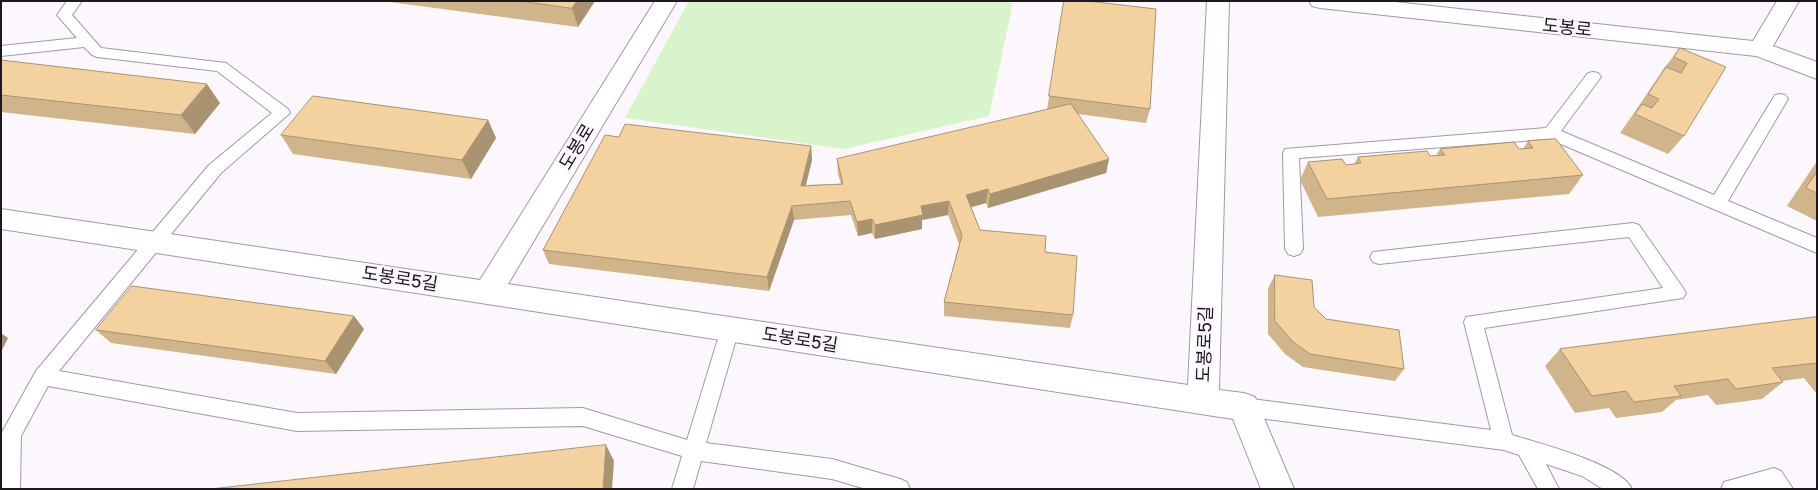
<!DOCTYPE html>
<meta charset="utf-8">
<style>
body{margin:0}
#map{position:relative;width:1818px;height:490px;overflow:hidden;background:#fbf7fd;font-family:"Golos Text",sans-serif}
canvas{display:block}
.frame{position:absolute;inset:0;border:2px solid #1c181e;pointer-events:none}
</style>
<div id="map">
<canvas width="1818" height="490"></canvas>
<div class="frame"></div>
</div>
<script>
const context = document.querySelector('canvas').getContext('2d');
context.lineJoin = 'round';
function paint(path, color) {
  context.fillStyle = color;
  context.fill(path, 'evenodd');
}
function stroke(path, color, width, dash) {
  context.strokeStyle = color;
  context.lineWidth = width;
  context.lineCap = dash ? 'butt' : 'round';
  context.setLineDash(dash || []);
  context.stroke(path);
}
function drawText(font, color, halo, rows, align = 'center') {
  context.font = font + ' "Golos Text","Noto Sans KR",sans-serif';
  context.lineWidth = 4.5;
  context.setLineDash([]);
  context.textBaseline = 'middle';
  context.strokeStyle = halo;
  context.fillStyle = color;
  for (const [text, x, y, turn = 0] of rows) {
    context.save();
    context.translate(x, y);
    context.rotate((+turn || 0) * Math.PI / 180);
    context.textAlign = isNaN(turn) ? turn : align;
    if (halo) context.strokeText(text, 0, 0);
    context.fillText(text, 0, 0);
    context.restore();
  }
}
paint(new Path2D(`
 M689,1H1000L1013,3L989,116L844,149L625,118Z`), '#d8f4ca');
const service = new Path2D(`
 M67,1H82L72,15L101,48L226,63L288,109L290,113L221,173L59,371L297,413L583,408L687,440L721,329L723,324L730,321L737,324L739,329L706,443L832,459L900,479L907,482L910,489H866L832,479L701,461L693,489H672L682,456L583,426L297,431L48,386L21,436L20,489H1V434L36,371L209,165L272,113L217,71L97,57L92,55L84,47L1,56V46L77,38L57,15Z
 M1593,72L1598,73L1601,77L1561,131L1714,195L1775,95L1780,94L1785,95L1788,99L1728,201L1817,238V253L1549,139L1299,158L1303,249L1300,254L1294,256L1288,254L1285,249L1283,153L1285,149L1546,128L1588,73Z
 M1633,223L1639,225L1683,288L1686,293L1683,298L1484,328L1512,435C1539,443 1622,465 1632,489H1603L1582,476L1546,464L1559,489H1538L1519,455L1504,450L1244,416L1237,413L1234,407L1237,401L1244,398L1491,430L1464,322L1466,317L1663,288L1629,237L1379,264L1373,262L1370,257L1373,252Z
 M1774,468L1781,471L1793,489H1721L1724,482Z`);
const minor = new Path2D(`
 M655,1H677L508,284L1188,385L1207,1H1229L1219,390L1244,393L1255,397L1294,489H1261L1233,419L1,229V209L480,280Z
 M1309,1H1386L1753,41L1777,1H1799L1773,46L1817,62V79L1756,56L1320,8L1312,6Z`);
stroke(service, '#a398a8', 2);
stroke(minor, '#a398a8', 2);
paint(service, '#fff');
paint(minor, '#fff');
paint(new Path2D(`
 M382,1H595L578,27Z
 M1064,1L1150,109L1146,123L1078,114L1109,159L1106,173L988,208L986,203L971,207L980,230L1045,252L1073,315L1070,328L944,316V302L959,244L948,215L922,220V229L875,239L872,233L858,236L851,215L794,220L769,291L549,264L543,250L619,137L811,146L812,160L806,185L841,184L838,174L837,159L1047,110Z
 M1680,48L1726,67L1684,136L1668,154L1620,133L1634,113L1665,67Z
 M1,60L220,103L195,134L1,112Z
 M488,120L496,138L471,179L293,154L281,135Z
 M1528,141L1583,175L1569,194L1318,217L1300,180L1308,162L1346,165L1354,164L1358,157L1436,156L1440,149H1523Z
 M1817,161V221L1787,206Z
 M1275,275L1314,307L1326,319L1404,369L1395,381L1303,367L1285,354L1268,334V288Z
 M1817,317V392H1815L1804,378L1782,381L1783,382L1762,399L1716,405L1708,395L1676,400L1662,412L1616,418L1609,408L1575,413L1545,366L1560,349Z
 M364,329L336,374L111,343L96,330Z`), '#d1b58a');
paint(new Path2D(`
 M577,1H595L578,27L572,8Z
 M207,84L220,103L195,134L181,115Z
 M488,120L496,138L471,179L462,160Z
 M811,146L812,160L802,200L801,186Z
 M1109,159L1106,173L988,208L990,194Z
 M988,189L986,203L965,209L966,195Z
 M949,201L948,215L922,220V229L875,239V225L921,206Z
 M792,206L794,220L769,291L767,277Z
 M872,219V233L858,236L857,222Z
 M354,316L364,329L336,374L325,361Z
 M1,333L8,338L1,352Z
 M606,445L614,461L612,489H603Z`), '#aa9370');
const building = new Path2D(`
 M520,1H577L572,8Z
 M1064,1H1088L1156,9L1150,109L1049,96Z
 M1680,48L1726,67L1684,136L1635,114L1642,104L1652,108L1659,99L1648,94L1666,67L1681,73L1687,63L1674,57Z
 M1,60L207,84L181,115L1,95Z
 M313,96L488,120L462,160L281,135Z
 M1071,104L1109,159L990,194L988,189L966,195L980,230L1046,236L1045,252L1077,256L1073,315L944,302L962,235L949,201L921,206L923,215L875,225L872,219L857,222L850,201L792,206L767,277L543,250L605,135L619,137L625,124L811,146L801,186L843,184L837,159Z
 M1556,139L1583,175L1327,199L1308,162L1342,159L1346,165L1361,163L1358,157L1427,151L1430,156L1445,155L1440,149L1514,142L1519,149L1533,148L1528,141Z
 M1817,172V193L1806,188Z
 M1275,275L1312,280L1314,307L1326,319L1399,330L1404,369L1310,354L1292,341L1275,321Z
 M132,286L354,316L325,361L96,330Z
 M1817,317V363L1772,368L1783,382L1736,389L1728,379L1674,386L1681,396L1634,402L1626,391L1592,396L1560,349Z
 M606,445L603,489H211Z`);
paint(building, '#f3d2a0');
stroke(building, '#aa9370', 1);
drawText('18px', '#1c181e', '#fbf7fd', [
 ["도봉로",1567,28,6],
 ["도봉로",577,147,-59],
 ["도봉로5길",400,279,9],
 ["도봉로5길",800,340,9],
 ["도봉로5길",1205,344,-88]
]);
</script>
